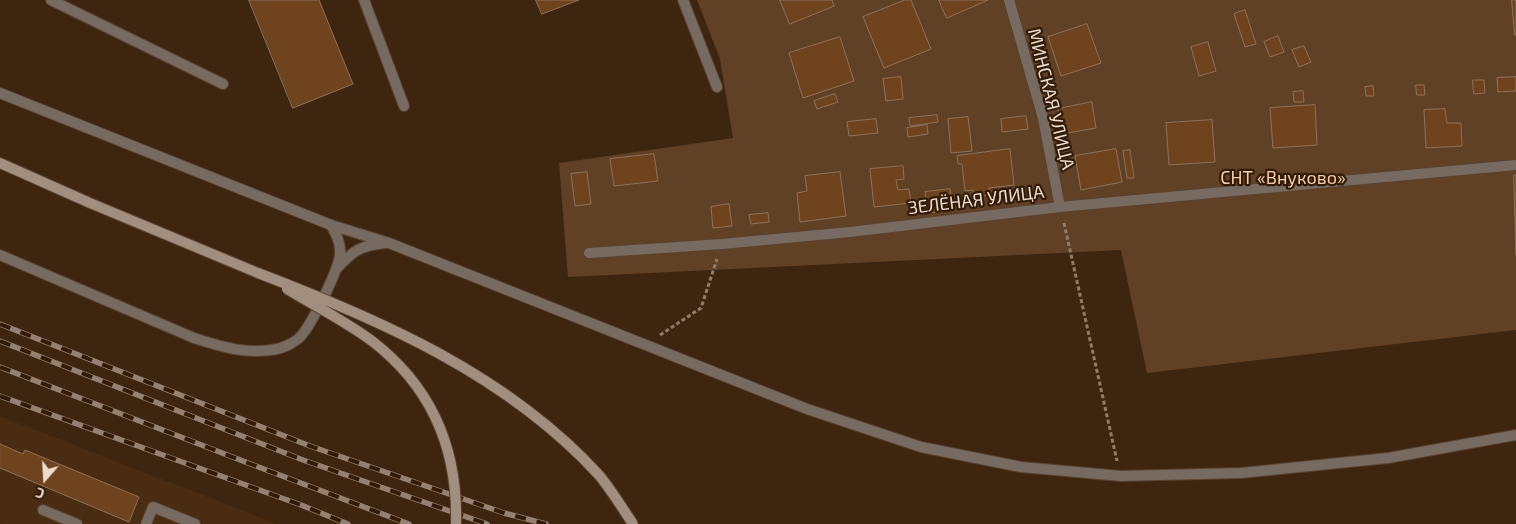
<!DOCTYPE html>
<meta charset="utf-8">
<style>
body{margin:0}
#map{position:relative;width:1516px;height:524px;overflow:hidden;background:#3d2510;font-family:"Exo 2",sans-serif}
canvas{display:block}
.north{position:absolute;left:20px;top:454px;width:50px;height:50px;-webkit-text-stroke:4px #321b07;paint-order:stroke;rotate:199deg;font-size:14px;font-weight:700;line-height:20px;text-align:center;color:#ecdcd0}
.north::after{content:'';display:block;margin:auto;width:18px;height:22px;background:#ecdcd0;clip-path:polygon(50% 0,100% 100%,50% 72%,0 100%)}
</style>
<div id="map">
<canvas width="1516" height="524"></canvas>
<div class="north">С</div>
</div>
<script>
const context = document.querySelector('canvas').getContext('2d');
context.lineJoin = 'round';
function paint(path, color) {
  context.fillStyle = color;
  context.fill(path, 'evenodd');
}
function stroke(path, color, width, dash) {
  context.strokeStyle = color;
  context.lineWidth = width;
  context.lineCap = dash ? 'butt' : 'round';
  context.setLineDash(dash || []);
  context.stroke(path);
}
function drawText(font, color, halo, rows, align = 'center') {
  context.font = font + ' "Exo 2",sans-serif';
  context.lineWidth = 4.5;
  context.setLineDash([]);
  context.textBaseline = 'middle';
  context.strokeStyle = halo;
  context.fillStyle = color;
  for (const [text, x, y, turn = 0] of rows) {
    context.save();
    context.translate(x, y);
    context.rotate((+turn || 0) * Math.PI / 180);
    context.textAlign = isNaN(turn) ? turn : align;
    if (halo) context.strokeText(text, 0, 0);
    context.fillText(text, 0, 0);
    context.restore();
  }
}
paint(new Path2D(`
 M0,416L277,524H2L0,523Z`), '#492c12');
paint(new Path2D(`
 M697,0H1516V330L1147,373L1121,250L568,277L559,163L733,138L720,59Z`), '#614126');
const building = new Path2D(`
 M249,0H319L353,84L293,108Z
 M536,0H579L542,14Z
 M780,0H832L834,6L790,24Z
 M905,0H911L931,49L884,68L863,17Z
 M939,0H988L947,18Z
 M1512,0H1516V35H1515Z
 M1245,10L1256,44L1245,47L1234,14Z
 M1087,24L1101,63L1061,76L1048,37Z
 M1278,36L1284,52L1270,57L1264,42Z
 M840,37L854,81L803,98L789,53Z
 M1208,42L1216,71L1199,76L1191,47Z
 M1304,46L1311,62L1299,67L1292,50Z
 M901,77L903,99L886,101L883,79Z
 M1516,77V91L1498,92L1497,78Z
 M1473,80H1484L1485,93L1474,94Z
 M1416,85H1424L1425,95H1417Z
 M1373,86L1374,96H1366L1365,87Z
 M1303,91L1304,102H1294L1293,92Z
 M835,94L838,102L817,109L814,101Z
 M1092,102L1096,128L1062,134L1058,109Z
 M1315,105L1317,145L1273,148L1270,108Z
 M1445,109L1447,123H1461L1462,146L1426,148L1424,110Z
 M937,115L938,122L910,126L909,118Z
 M1026,116L1028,129L1002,132L1001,119Z
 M968,117L972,151L951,153L948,119Z
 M876,119L878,133L849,136L847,122Z
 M1212,120L1215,162L1169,165L1166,123Z
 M927,125L928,134L908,137L907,128Z
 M1010,149L1014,185L989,188L990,195L973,197V190L965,191L962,164H958L957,156Z
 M1116,149L1122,182L1081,190L1075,156Z
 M1130,150L1134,178H1127L1123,151Z
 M654,154L658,181L614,186L610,159Z
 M903,166L904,179L896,180L898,190L909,189L911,203L874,207L870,169Z
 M587,172L591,204L575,206L571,174Z
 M840,172L846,216L800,222L797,193L807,191L805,176Z
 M1514,175H1516V255Z
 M950,189L953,210L928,213L925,192Z
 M729,204L732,226L713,228L711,207Z
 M768,213L769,222L751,224L749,215Z
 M0,444L23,454L25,450L139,497L129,522L0,468Z`);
paint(building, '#6e431e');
stroke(building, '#8e715b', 1);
const service = new Path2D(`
 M51,0L223,84
 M364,0L404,106
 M683,0L717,87
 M331,225L389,243L807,409L921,447L1021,467L1121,476L1241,473L1388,458L1516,435
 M589,253L722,244L850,232L1060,207L1516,165
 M337,268C354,250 360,246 385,243
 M43,510L77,524
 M146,524L153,507L195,524`);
const minor = new Path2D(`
 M1009,0L1043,118L1060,207`);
const tertiary = new Path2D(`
 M0,93L331,225C336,234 341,243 340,254C339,269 310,329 298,339C293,343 283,348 277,349C247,355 223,347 194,338L0,255`);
const secondary = new Path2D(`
 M0,163L90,203L258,273`);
stroke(service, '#59422f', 12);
stroke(minor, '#59422f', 12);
stroke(tertiary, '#59422f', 12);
stroke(secondary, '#59422f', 12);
stroke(new Path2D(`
 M1064,223L1117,461
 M660,335L701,308L717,259`), '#907c6b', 3, [4, 2.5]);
stroke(service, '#776a61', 10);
stroke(minor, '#776a61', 10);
stroke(tertiary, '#776a61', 10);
stroke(secondary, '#a28e7f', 10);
const rail = new Path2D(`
 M0,324L310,446L504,513L546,524
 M0,341L303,460L487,524
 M0,367L248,463L409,524
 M0,396L301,505L348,524`);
stroke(rail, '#958171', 5.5);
stroke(rail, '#321b07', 4, [11]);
const secondaryBridge = new Path2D(`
 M258,273C381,320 507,375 598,474C611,489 622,508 633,524
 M287,289C315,306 345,321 372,341C432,387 458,449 456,524`);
stroke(secondaryBridge, '#59422f', 12, []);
stroke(secondaryBridge, '#a28e7f', 10);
drawText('18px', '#ecdcd0', '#321b07', [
 ["МИНСКАЯ УЛИЦА",1051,99,76],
 ["ЗЕЛЁНАЯ УЛИЦА",976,200,-7]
]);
drawText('18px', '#f7ccac', '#321b07', [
 ["СНТ «Внуково»",1283,178]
]);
</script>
